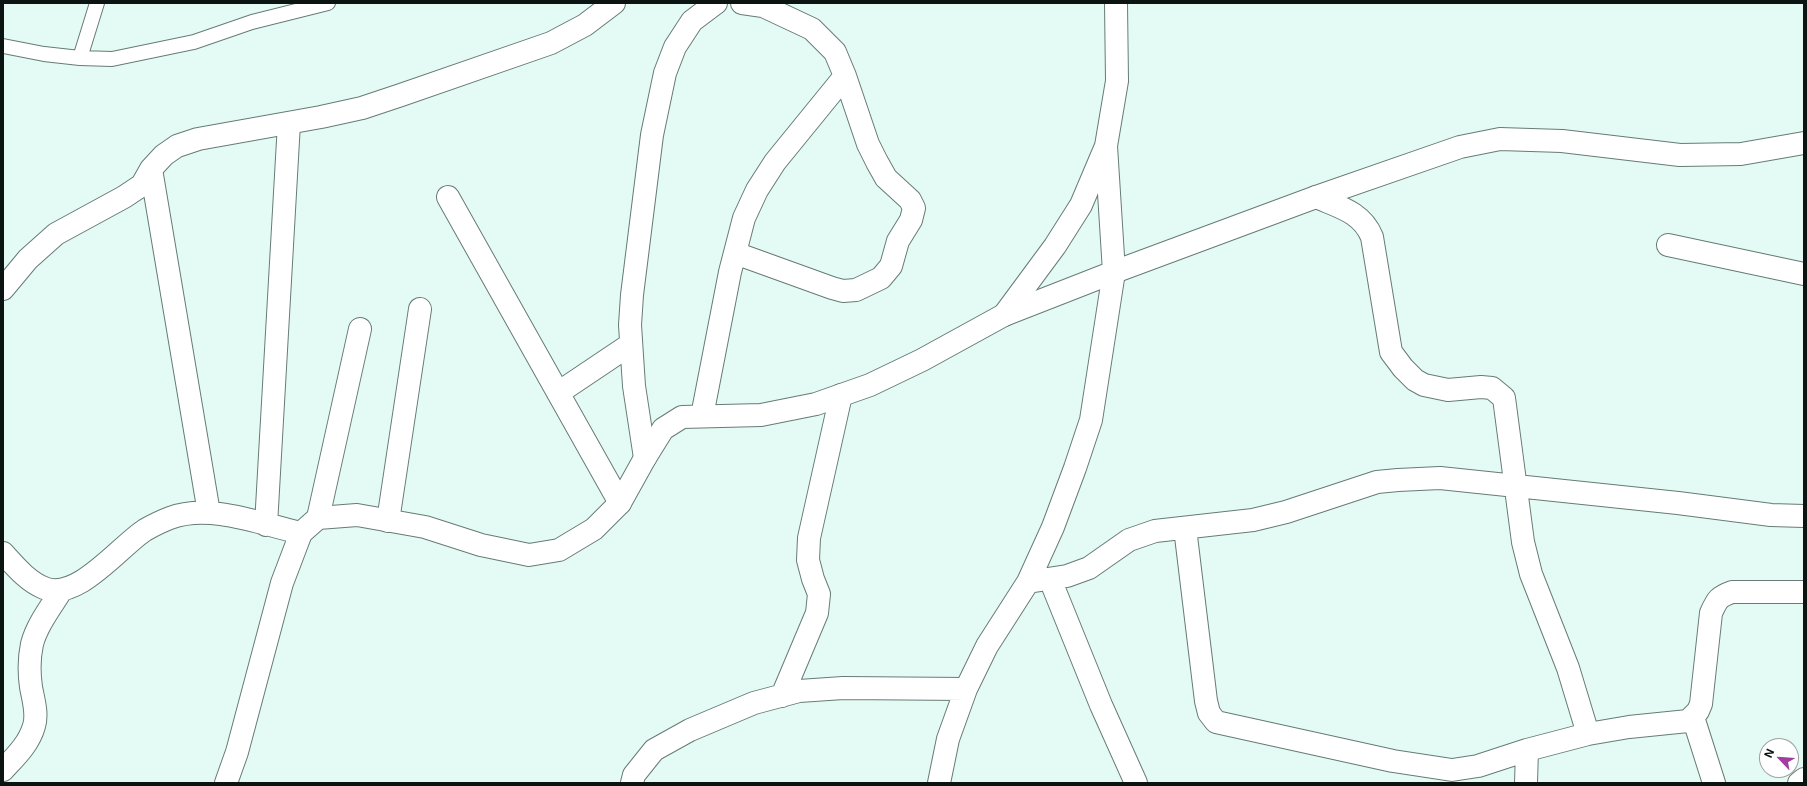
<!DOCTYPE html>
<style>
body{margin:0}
#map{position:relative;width:1807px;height:786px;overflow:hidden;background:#e4fbf5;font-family:Inter,sans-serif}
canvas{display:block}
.frame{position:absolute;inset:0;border:4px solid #0c1412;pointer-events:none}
.north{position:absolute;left:1759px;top:738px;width:40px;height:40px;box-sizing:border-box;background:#fff;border:1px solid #9ea1a0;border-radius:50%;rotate:295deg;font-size:11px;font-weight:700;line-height:16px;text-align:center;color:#0c1412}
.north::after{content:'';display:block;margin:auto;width:14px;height:18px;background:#a13ca0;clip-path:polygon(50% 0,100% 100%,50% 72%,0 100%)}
</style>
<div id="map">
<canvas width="1807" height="786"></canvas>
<div class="frame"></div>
<div class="north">N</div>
</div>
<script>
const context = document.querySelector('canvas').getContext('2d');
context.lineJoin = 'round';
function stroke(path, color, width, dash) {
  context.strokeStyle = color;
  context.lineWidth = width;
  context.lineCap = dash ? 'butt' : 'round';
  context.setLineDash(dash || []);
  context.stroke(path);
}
const lane = new Path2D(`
 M3,46L44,54L80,58L112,59L194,42L252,22L328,3
 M80,58L97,3`);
const street = new Path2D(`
 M151,169L209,513
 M448,197L620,503
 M1316,197C1339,207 1362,212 1372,237L1391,352L1403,368L1415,380L1424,385L1448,390L1481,387L1492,388L1504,398L1523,542L1531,574L1568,668L1588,734
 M1668,245L1804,274
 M735,253L832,288L843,291L856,290L881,278L891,266L898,241L911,220L914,208L910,200L886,178L877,162L868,144L845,76L835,52L812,29L763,6L742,3
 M3,289L28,259L56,234L124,197L142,185L151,169L164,155L177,146L198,139L321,117L362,108L401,95L551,43L585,25L614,3
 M1004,315L1055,246L1081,205L1106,146L1117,81L1116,3
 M558,393L631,344
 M702,416L730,272L744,218L757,190L775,162L845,76
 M645,458L634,386L630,325L632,295L652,135L665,73L675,47L692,21L716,3
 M318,518L360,329
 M388,521L420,309
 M266,525L289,123
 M1185,528L1206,701L1209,713L1216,722L1393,761L1452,770L1478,766L1527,750L1588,734L1629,727L1688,721L1698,711L1701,704L1711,613C1717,600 1718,597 1732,592H1804
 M3,553C15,566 27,581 44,588C77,602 120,546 145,530C152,526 162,521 170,518C210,503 261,524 301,533
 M1050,579L1101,705L1136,783
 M1028,582L1067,576L1089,568L1129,540L1155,531L1253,520L1286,512L1377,482L1398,480L1440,478L1678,503L1771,515L1804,516
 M782,696L817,613L819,594L813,579L808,560L809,538L841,395
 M1693,717L1714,783
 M3,770C15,757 29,744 34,726C38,713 33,699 31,687C29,673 29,658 32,644C37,625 51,607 61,591
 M632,783L634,775L654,750L690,730L754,703L799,691L843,688L966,689
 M939,783L948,739L966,689L987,646L1028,582L1053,527L1075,468L1091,420L1114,272L1106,146
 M1526,783L1527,750
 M1799,783L1804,779`);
const secondary = new Path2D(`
 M226,783L237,752L282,583L301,533L318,518L357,515L425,527L481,545L529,555L559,550L594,529L620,503L645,458L663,429L682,417L761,415L816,404L870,385L922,360L1004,315L1114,272L1316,197L1460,147L1500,139L1562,141L1680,155L1741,154L1804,143`);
stroke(lane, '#677b76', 16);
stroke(street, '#677b76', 24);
stroke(secondary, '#677b76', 24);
stroke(lane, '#fff', 14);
stroke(street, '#fff', 22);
stroke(secondary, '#fff', 22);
</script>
